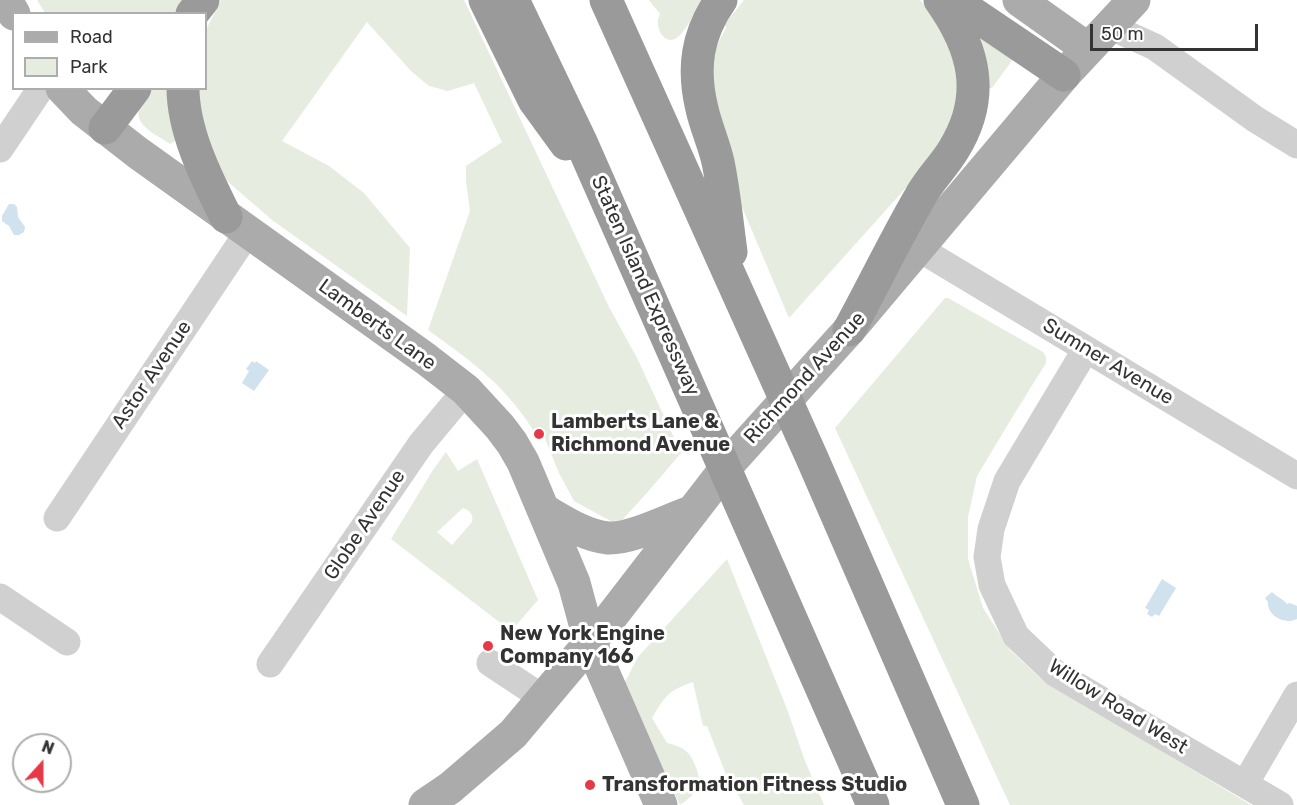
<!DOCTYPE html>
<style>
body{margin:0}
#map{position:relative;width:1297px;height:805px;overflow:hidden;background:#fff;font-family:Rubik,sans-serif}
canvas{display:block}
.legend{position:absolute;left:12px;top:12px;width:195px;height:78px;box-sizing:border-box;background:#fff;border:2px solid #adadad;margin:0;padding:8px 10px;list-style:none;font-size:18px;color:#333}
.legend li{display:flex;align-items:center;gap:12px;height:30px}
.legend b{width:30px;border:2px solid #adadad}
.north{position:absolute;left:12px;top:733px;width:60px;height:60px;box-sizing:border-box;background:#fff;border:2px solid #adadad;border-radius:50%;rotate:21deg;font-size:16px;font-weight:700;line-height:24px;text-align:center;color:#333}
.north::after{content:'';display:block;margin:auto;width:21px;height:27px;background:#e63946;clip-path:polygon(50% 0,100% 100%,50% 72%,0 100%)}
.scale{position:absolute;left:1090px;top:24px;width:168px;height:27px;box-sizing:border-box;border:3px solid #333;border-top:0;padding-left:8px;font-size:18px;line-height:21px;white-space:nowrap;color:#333;-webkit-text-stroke:4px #fff;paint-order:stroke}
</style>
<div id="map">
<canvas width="1297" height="805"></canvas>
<ul class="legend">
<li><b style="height:8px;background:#ababab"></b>Road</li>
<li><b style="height:16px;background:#e6ecdf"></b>Park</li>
</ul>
<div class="north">N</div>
<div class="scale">50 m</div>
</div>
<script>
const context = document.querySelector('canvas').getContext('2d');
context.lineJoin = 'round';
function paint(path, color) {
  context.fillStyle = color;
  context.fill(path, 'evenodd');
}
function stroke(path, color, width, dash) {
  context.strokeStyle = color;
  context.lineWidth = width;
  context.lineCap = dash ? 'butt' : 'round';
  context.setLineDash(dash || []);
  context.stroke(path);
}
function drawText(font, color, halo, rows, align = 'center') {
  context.font = font + ' Rubik,sans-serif';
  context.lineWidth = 6;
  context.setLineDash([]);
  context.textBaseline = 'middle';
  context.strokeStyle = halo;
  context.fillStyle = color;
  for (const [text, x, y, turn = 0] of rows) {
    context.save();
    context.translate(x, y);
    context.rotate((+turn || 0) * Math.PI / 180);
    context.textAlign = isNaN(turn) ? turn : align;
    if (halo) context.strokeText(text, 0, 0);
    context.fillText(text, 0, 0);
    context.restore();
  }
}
paint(new Path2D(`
 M37,0H187L177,14L45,13Z
 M221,0H464L609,307L637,358L681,453L646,494L622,520L611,521L605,518L574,501L559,473L544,436L538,438C508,387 475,364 428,330L470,211L466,181V166L502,142L474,83L448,91L429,86L411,71L367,22L282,141L329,166L364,193L410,248L407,316L272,220L226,180L210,150L194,89L206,88V30Z
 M649,0H702C695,11 688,28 679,36C669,46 658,35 658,23C657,20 659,17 660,14Z
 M744,0H920L932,13L957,63L959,106L954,107L946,135L921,171L789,318L739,200L708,83L717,45L726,28L725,24Z
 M975,30L1014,55L1011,62L992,88H986Z
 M152,89H172L178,139L170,144C159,136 134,126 139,109C141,102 148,95 152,89Z
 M945,298H948L1043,352L1046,357V363L1013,416L977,476L968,517V559L983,608L1010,650L1039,677L1251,805H1010L835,428Z
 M446,452L458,471L477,459L538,600L511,631L391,539L433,470ZM463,508C470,510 474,515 472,522L452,545L437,532Z
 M727,559L787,709L805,761L824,805H744L725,772L707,726H703L693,682C669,690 665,696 652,718L667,743C674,745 683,747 688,753C693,758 701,777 699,784C697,793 687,800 680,805L623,684C630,676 632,666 638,657Z`), '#e6ecdf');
paint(new Path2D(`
 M9,204H14L17,207L18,217L25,227L24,232L19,235H14L9,226L2,221V216Z
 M252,361L255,363L256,361L269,370L254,391L242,383L249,371L246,369Z
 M1162,579L1176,588L1159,616L1155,614L1152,617L1147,614L1149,610L1145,608Z
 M1272,592C1277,597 1282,598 1287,604L1290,603L1297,606V619C1285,625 1267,616 1268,602L1265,598Z`), '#cfe2ee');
stroke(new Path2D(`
 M1109,26L1155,47L1255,119L1297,145
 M0,149L41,88
 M918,248L1297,476
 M1086,349L1007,481L991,529L987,557L992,585L1016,636L1055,673L1280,805
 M57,518L248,232
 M0,597L67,642
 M490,663L543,698
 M270,664L421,444L466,390
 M1245,784L1297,695`), '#d0d0d0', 27);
stroke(new Path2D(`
 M6,0L14,14
 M1019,0L1088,49
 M62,88L84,111L138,153L426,359L466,390L500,427L512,443L523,462L574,583L590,642L661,805
 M544,510C563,521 585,536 608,538C632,539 670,519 693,511
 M425,805L450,788L513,734L608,621L733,459L849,330L1064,75L1134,0`), '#ababab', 33);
stroke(new Path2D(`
 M485,0L534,100L566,144
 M513,0L581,142L873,805
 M606,0L812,458L963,805
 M721,0C697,34 692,68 702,109C706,127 714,144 718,162C724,191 727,222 731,252
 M953,0L1064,75
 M192,14L203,0
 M183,88C183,132 207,179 226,217
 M105,128L135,88
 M849,330C873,286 895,240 920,197C929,180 944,166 954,149C987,95 974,48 940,0`), '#9a9a9a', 33);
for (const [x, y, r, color] of [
 [539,434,6,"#e63946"],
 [488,646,6,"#e63946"],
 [590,785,6,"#e63946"]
]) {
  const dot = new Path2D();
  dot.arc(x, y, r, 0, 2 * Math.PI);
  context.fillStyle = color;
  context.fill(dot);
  stroke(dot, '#fff', 2);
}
drawText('20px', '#333', '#fff', [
 ["Staten Island Expressway",645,286,66],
 ["Lamberts Lane",377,325,36],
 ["Sumner Avenue",1108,362,31],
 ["Astor Avenue",152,375,-56],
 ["Richmond Avenue",805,378,-48],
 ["Globe Avenue",365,525,-56],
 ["Willow Road West",1118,707,32]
]);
drawText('bold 20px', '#333', '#fff', [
 ["Lamberts Lane &",551,422],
 ["Richmond Avenue",551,445],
 ["New York Engine",500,634],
 ["Company 166",500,657],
 ["Transformation Fitness Studio",602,785]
], 'left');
</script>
